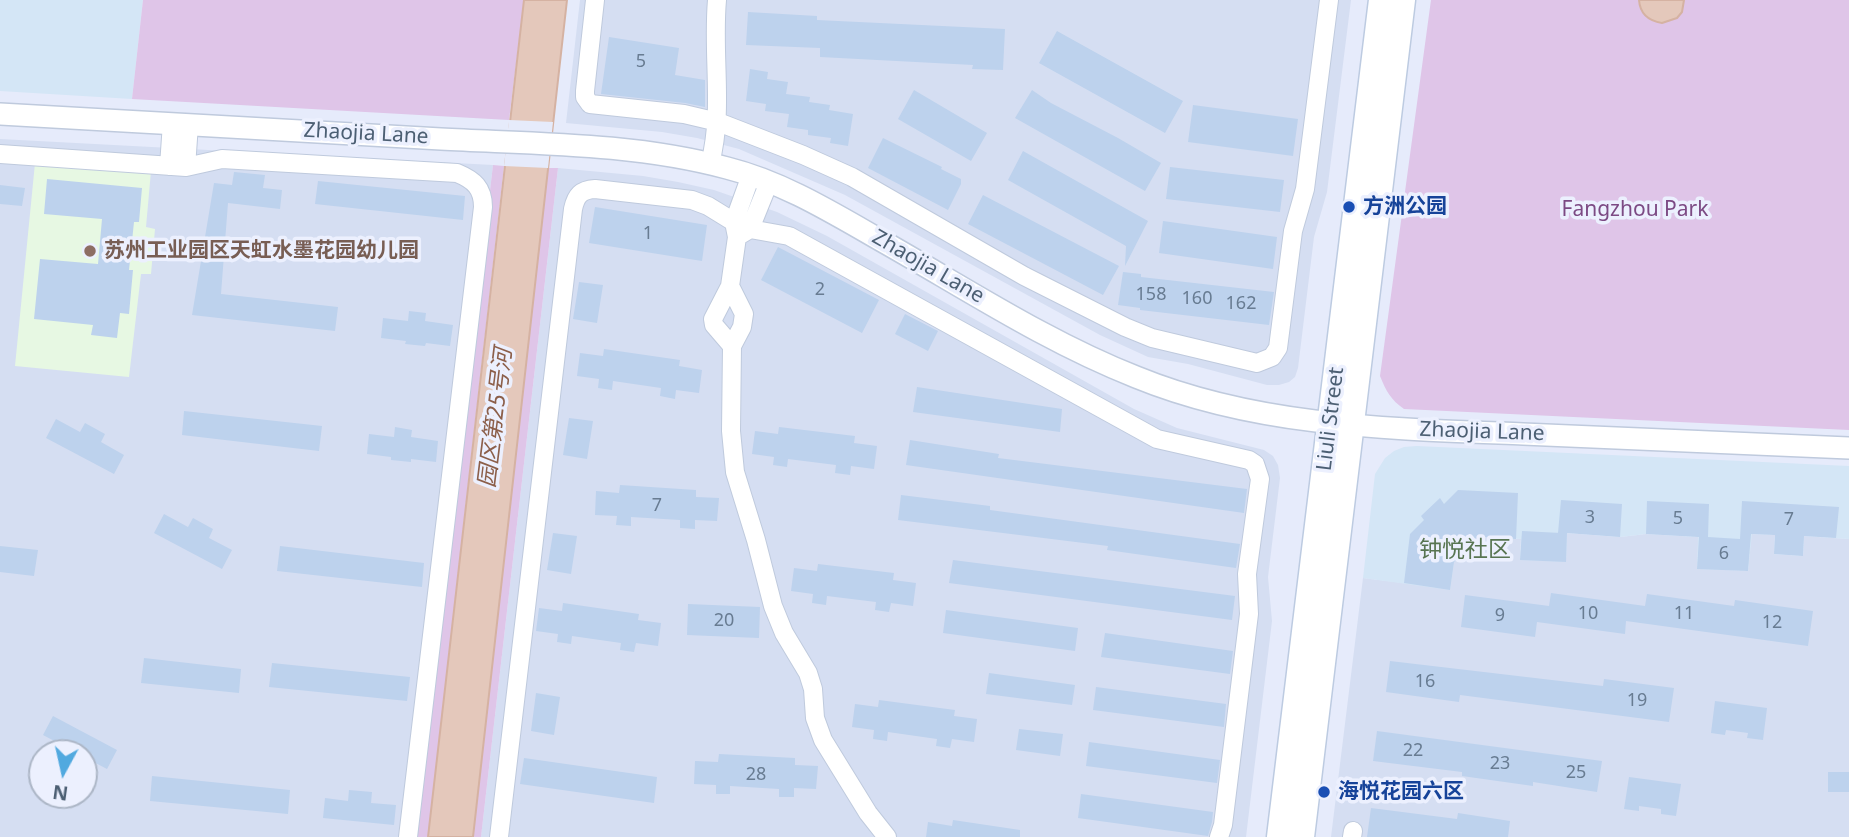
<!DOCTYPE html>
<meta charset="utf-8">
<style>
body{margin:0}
#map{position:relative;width:1849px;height:837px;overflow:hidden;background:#e6ebfb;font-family:"Noto Sans",sans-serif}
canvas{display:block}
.north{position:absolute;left:28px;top:739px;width:70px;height:70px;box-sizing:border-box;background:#ecf0fe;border:2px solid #acb6c6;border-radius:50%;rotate:188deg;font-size:19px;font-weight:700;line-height:28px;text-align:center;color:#4c5f73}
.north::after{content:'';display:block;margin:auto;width:24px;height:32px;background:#51a9df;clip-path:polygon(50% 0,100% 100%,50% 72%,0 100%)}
</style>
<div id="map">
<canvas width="1849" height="837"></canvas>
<div class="north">N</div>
</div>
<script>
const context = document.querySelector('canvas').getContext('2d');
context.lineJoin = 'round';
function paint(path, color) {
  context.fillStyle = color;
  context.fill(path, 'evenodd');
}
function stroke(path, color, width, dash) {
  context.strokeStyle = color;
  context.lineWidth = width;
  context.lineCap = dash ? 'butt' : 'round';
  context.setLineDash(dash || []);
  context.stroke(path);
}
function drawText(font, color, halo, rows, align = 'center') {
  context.font = font + ' "Noto Sans","Noto Sans SC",sans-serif';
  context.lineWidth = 7;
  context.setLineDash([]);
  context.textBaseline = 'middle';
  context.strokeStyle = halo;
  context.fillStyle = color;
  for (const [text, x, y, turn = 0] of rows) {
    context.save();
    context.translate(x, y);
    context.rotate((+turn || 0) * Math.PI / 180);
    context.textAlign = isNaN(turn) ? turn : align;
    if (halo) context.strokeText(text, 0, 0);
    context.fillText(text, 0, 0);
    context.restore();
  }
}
paint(new Path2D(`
 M580,0H1351L1327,192L1314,237L1298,368L1295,377L1289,382L1279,385H1267L1188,364L1148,357L1100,335L845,195L739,149L697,138L662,132L566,123Z
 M0,139L493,165L414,837H0ZM42,753H84V795H42Z
 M558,168L643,176L678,182L714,190L777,212L827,236L1134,409L1177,428L1264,450L1273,456L1278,465L1280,478L1268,577L1272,621L1246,837H481Z
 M1567,533L1620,537L1646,534L1699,537L1697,568L1748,571L1751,534L1775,535L1774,554L1803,556L1804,536L1849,539V837H1331L1363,578L1404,583L1454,562L1481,537L1521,539L1520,559Z`), '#d5def2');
paint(new Path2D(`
 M0,0H143L132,99L0,91Z
 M1417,446L1849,466V539L1804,536L1803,556L1774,554L1775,535L1752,534L1748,571L1697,569L1698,537L1646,534L1620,537L1567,533L1566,562L1520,560L1521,539L1481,537L1454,562L1450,590L1363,578L1375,474L1385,458L1394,451L1404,447Z`), '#d4e6f6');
paint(new Path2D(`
 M35,163L151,171L146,227L155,229L151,274H141L129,377L15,366Z`), '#e7f8e3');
paint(new Path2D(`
 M143,0H524L509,120L132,99Z
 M1431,0H1849V430L1404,409C1391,400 1386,391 1380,376Z
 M493,165L504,166L428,837H414Z
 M548,168H558L481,837H473Z`), '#dfc5e8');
const water = new Path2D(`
 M524,0H567L473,837H428Z
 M1639,0H1684L1682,12L1677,18L1662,23C1649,21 1640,14 1639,0Z`);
paint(water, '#e4c8bb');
stroke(water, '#d5b2a2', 2);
paint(new Path2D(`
 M509,120L553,122L548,168L504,166Z`), '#e6ebfb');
paint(new Path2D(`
 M748,12L817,16V20L1005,29L1003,70L972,69L973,65L820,57V48L746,45Z
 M1057,31L1183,101L1165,133L1039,63Z
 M609,37L679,48L675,75L705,80V107L685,103L601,94Z
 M750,69L768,72L767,79L788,82L786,94L810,97L809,102L830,105L829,110L853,114L848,146L830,143L831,138L808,135V130L787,127L789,114L765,111L766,104L746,101Z
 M914,90L987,133L971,161L898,119Z
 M1032,90L1051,103L1118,138L1161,163L1145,191L1015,118Z
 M1193,105L1298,119L1293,156L1188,142Z
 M883,138L942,167L941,169L961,179V184L948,210L868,168Z
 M1023,151L1148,221L1125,266L1126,246L1008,180Z
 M1170,167L1284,180L1280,212L1166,199Z
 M234,172L265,175L263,188L282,190L280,209L228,203L221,294L338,307L335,331L192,315L214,183L232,185Z
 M47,179L142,188L139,222H134L129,270H133L129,314L120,313L117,338L91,335L93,325L34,319L40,259L98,264L102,219L44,214Z
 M318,181L465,196L463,220L315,204Z
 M0,185L25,188L22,206L0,204Z
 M983,195L1119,266L1103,295L968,224Z
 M595,207L707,225L702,261L589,243Z
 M1163,221L1277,237L1273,269L1159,253Z
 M778,247L879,300L862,333L761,280Z
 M1123,272L1141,274V277L1274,292L1269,325L1140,310V308L1118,305Z
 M579,282L603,285L597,323L573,319Z
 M409,311L426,313L425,321L453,325L450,346L426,343L425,346L405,344L406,341L381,338L383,318L408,321Z
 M905,314L938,331L928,351L895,334Z
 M604,349L680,360L679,366L702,370L699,393L676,390L675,399L660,396L661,388L613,381L612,390L598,388L599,379L577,376L580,353L603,356Z
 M917,387L1062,409L1060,432L913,412Z
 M184,411L322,426L319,451L182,435Z
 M569,418L593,421L587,459L563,455Z
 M56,419L80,432L85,423L105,434L101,442L124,455L114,474L46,438Z
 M395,427L412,430L411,437L438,441L436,462L411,459V462L391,460V457L367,454L369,434L394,437Z
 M779,427L855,436L854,443L877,446L874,469L851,466L850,475L835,473L836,465L788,459L787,467L773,465L774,457L752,454L755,431L778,434Z
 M910,440L999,454L998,458L1247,489L1244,513L906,465Z
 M620,485L696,490V497L719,498L717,521L695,520V529L680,528V520L631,517V526L616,525L617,516L595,515L596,491L619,493Z
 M1458,490L1518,493L1516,539L1481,537L1454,562L1450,590L1404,583L1410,534L1424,520L1421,516L1440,498L1444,504Z
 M901,495L990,506V510L1240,544L1236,568L1107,550L1108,546L898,520Z
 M1561,500L1622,504L1620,537L1567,533L1566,562L1520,560L1522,531L1561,533H1558Z
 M1647,501L1709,504L1708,537L1740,539L1742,501L1839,507L1836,538L1804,536L1803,556L1774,554L1775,535L1751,534L1748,571L1697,569L1699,537L1646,534Z
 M164,514L188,527L193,518L213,529L209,538L232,550L222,569L154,533Z
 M553,533L577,536L571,574L547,570Z
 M0,546L38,550L34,576L0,572Z
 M280,546L424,563L422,587L277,571Z
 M953,560L1235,596L1232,620L949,583Z
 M818,564L894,573L893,580L916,583L913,606L891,603L889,612L875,610L876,602L827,596L826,605L812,603L813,594L791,591L794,568L817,571Z
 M1551,593L1645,606L1647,594L1734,606L1735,600L1813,611L1808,646L1626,621L1625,634L1537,622L1535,637L1461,627L1465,595L1549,606Z
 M563,603L639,614L638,620L661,623L658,646L636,643L634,652L620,650L621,643L572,636L571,644L557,642L558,634L536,631L539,608L562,611Z
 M688,604L760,607L759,638L687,635Z
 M946,610L1078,628L1075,651L943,633Z
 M1105,633L1233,651L1230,674L1101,657Z
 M144,658L241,669L239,693L141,683Z
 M1390,661L1603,686L1604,679L1674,688L1669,722L1460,695L1459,702L1386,692Z
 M272,663L410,677L407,701L269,687Z
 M989,673L1075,685L1072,705L986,694Z
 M1096,687L1226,704L1224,727L1093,710Z
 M536,693L560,697L554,735L531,731Z
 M879,700L955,710L954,716L977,719L974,742L952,739L950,748L936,746L937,739L888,732L887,741L873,739L874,730L852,727L855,704L878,707Z
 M1715,701L1767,708L1763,740L1747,738L1748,733L1726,730L1725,735L1711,733Z
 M53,716L117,750L107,769L84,757V753H77L43,735Z
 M1019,729L1063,734L1060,756L1016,750Z
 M1377,731L1602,761L1597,792L1533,782V786L1462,776V772L1373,761Z
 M1089,742L1220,760L1217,783L1086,766Z
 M719,754L795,758V765L818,766L816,789L794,788V797H779V789L730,786V794H716V785L694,784L695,761L718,762Z
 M524,758L657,777L654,803L520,784Z
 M1828,772H1849V792H1828Z
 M152,776L290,790L288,814L150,801Z
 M1629,777L1681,784L1676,816L1661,814V809L1639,806V811L1624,809Z
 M349,790L372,792L371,803L396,805L394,825L323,818L325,798L348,801Z
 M1081,794L1213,812L1212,822L1208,836L1078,818Z
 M1371,808L1457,819L1458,813L1510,821L1508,837H1367Z
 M953,820L1020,830V837H926L928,822L952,826Z`), '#bdd2ed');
const minor = new Path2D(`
 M595,0L585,91V97L590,104L684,114L718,122L803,155L852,177L1024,276L1125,327L1152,338L1257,363L1272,357L1278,348L1293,231L1305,189L1329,0
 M0,154L186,167L222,159L457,173C474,180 483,188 483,207L408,837
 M710,164C724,109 712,56 717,0
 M169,166L172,123
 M186,167L189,124
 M740,235L750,229L769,182
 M730,286L744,314L742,327L732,346L731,431L735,472L756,540L773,606L784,633L808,673L813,689L815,718L823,740L868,813L887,837
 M732,346L714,325L713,319L730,286L737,237L734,222L751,175
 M499,837L573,209C576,195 581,190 595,189L692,200L708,206L734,222L750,229L789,236L1157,439L1249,460L1255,464L1260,479L1247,574L1249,614L1223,825L1219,837
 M1352,837L1353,831`);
const tertiary = new Path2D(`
 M0,114C147,122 294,130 441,139C536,144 634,143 727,168C783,182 833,213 882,241C965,288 1047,342 1136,377C1258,427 1393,429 1523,434C1632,439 1740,443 1849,448`);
const secondary = new Path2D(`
 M1279,837L1381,0
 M1302,837L1403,0`);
stroke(minor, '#bfcadd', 20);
stroke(tertiary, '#bfcadd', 24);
stroke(secondary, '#bdcbe1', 27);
stroke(minor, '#fff', 18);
stroke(tertiary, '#fff', 21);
stroke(secondary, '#fff', 24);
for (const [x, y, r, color] of [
 [1349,207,7,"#1a4fb4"],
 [90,251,7,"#8d6e63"],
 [1324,792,7,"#1a4fb4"]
]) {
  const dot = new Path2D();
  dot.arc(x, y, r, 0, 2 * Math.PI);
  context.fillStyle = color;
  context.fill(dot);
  stroke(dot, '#ecf0fe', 2.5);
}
drawText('18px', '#687c92', null, [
 ["5",641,62],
 ["1",648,234],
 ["2",820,290],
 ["158",1151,295],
 ["160",1197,299],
 ["162",1241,304],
 ["7",657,506],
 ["3",1590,518],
 ["5",1678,519],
 ["7",1789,520],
 ["6",1724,554],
 ["10",1588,614],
 ["11",1684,614],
 ["9",1500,616],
 ["20",724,621],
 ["12",1772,623],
 ["16",1425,682],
 ["19",1637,701],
 ["22",1413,751],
 ["23",1500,764],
 ["25",1576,773],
 ["28",756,775]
]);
drawText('21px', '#4c5f73', '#ecf0fe', [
 ["Zhaojia Lane",366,134,3],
 ["Zhaojia Lane",928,267,30],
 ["Liuli Street",1331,419,-83],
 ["Zhaojia Lane",1482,432,2]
]);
drawText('bold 21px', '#164399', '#ecf0fe', [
 ["方洲公园",1363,207],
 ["海悦花园六区",1338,792]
], 'left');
drawText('21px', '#7c4a84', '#ecf0fe', [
 ["Fangzhou Park",1635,210]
]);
drawText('bold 21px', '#785e54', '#ecf0fe', [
 ["苏州工业园区天虹水墨花园幼儿园",104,251]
], 'left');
drawText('italic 23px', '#8c5f4a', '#ecf0fe', [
 ["园区第25号河",496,418,-83]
]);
drawText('23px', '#587552', '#ecf0fe', [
 ["钟悦社区",1465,550]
]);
</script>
